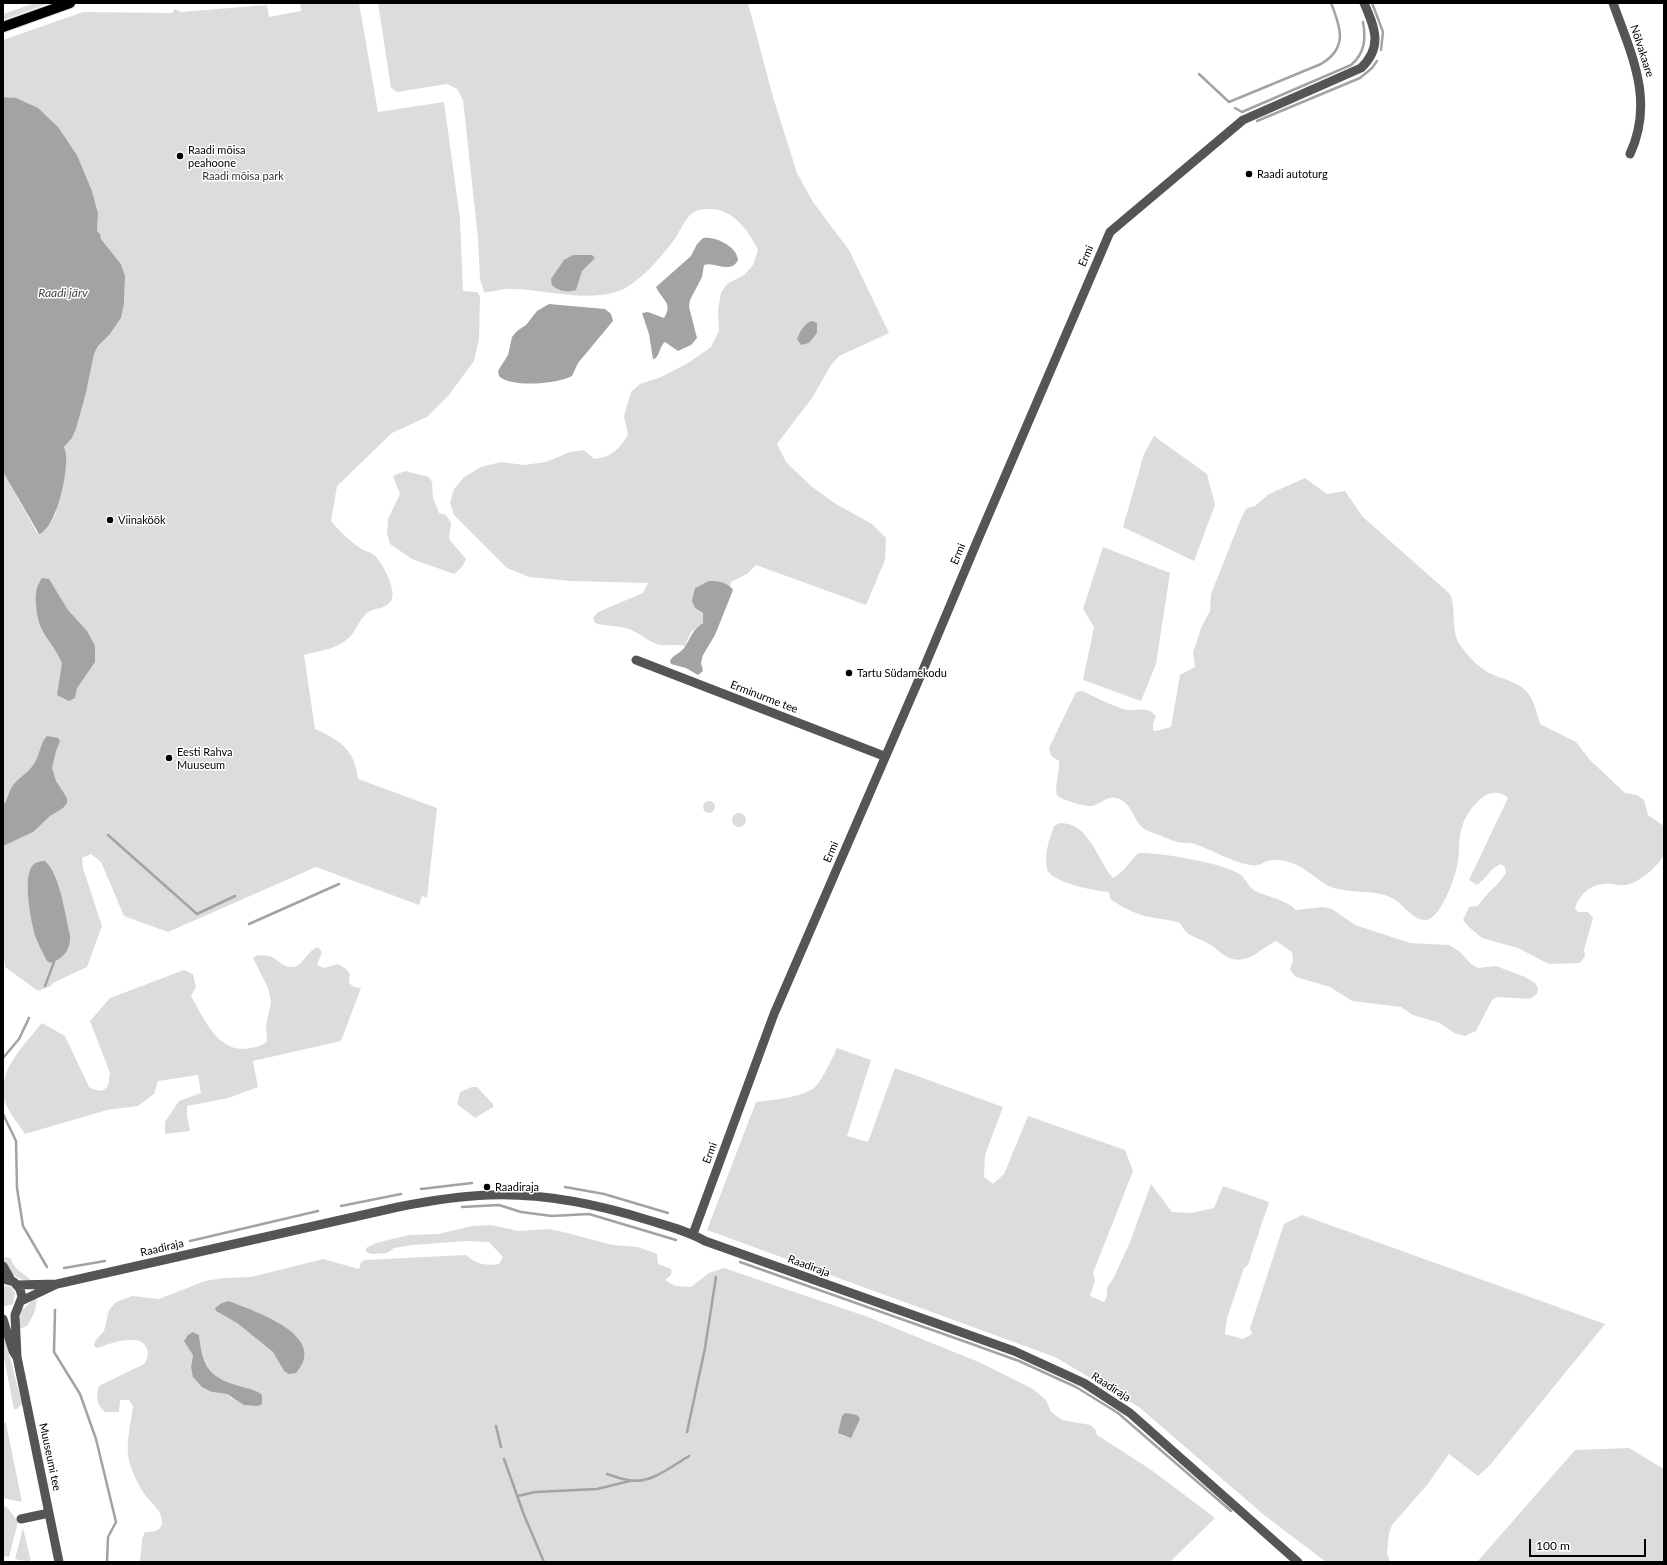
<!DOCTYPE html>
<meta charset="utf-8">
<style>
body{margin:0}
#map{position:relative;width:1667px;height:1565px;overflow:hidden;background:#fff;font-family:Lato,sans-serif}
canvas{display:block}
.frame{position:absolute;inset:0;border:4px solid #000;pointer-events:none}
.scale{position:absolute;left:1529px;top:1539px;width:117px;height:18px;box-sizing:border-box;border:2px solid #000;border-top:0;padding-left:5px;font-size:12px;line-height:14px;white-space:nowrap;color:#000;-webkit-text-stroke:3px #fff;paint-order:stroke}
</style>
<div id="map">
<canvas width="1667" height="1565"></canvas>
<div class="frame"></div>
<div class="scale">100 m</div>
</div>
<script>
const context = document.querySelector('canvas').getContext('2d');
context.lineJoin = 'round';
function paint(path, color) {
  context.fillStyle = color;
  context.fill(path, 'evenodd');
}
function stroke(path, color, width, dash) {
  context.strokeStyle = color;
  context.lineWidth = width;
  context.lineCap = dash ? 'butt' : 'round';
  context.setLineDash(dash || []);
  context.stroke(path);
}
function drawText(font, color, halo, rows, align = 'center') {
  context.font = font + ' Lato,sans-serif';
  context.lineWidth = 3;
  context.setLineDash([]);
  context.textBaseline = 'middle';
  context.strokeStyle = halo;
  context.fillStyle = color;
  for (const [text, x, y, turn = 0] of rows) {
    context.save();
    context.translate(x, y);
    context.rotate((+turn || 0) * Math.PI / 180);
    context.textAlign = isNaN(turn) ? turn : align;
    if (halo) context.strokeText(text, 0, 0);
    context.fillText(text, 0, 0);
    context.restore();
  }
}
paint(new Path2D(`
 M35,3H50L3,20V14Z
 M300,3H359L378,112L444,102L460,219L463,291L477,292L480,296L479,339L474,361L448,396L427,417L392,433L337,486L331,521C339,531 350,541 360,548C364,551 370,552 374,555C382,561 396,589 392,599C387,610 374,607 367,613C360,619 358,626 353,633C341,649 322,650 304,655L315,729C340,740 355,750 358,779L437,808L427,898L422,896L419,905L316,867L168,932L124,916L101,862L91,854L82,858L83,868L102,926L87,967L53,983L51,986L38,991L5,967L3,949V472L37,533L46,530L55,515L64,478L66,456L64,447L72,438L76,429L86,393L94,354L98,346L110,334L121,318L124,304L125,276L121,264L101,239L97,231L98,213L92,191L77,155L68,142L10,97H3V40L83,12L172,13L175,9L181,12L267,5L269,17L301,11Z
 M378,3H748L773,97L797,173L813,202L849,250L889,333L839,356L831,365L812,398L777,444L786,462L811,486L836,504L872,524L886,538L885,560L866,605L756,565L747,574L731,582L730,586C717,579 708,582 695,588V608L703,613V623L691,632L685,646C677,644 668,646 660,645C648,642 640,633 629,629C618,625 606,627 595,623L593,618L598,612L643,593L648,583L571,581L529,577L507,568L454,515L450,503L454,489L464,477L481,467L501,462L524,465L546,462L570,452L584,450L594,459C612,457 619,449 628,435L624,416L631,392L640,384L661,377L688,363L711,347L719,331L718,310L721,293L727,284L744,275L753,265L758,250C748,230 733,208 708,209C702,209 696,210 691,214C685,220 680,230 676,237C665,253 639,284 619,291C585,303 546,289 511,289C501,288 493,293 484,292L480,279L478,238L463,100L457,89L447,84L397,92L391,88Z
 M1154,436L1207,474L1215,505L1194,561L1123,527L1144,454Z
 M405,471L429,477L432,482L433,498L439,513L446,515L451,523L449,539L466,559L462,567L454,574L412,559L390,544L387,533L388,519L400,494L393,476Z
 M1305,478L1327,494L1345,491L1363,517L1450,594C1457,610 1450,629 1460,645C1467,655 1478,667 1489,673C1501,679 1518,681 1527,692C1534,700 1537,714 1540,724L1576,742L1590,760L1625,793L1637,795L1644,800L1648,815L1664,826C1664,834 1667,847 1664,854C1659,866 1639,883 1626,885C1619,886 1611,883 1604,884C1591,884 1579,895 1575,908L1578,912H1588L1593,918L1584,950L1585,956L1580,963L1549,964L1518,948L1482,938L1469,927L1463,920L1469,907L1478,906C1486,893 1498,886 1506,873L1505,867L1501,864C1490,868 1487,878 1477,885L1469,880L1508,798C1489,782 1470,807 1463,824C1458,836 1460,848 1458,860C1457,874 1443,911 1431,918C1417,927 1403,903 1392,898C1374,889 1351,894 1331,887C1317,881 1307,868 1292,863C1287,861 1276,859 1271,860C1263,862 1259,867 1250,865C1231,862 1213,850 1195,844C1189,842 1183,843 1177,842C1167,839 1158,834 1148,831C1133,825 1134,803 1117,798C1108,795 1100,804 1092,806C1086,807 1060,800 1057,795C1054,789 1060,771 1059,761L1051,756L1049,748L1076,692L1082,691C1095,697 1109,704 1123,709C1135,713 1146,704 1156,716L1153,724V730L1156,731L1171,727L1180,675L1195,667L1193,653L1201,628L1210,611L1211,594L1242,516L1247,508L1255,506L1269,494Z
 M1103,547L1170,573L1156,664L1141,701L1083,680L1094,627L1083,609Z
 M703 807a6 6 0 1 1 12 0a6 6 0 1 1-12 0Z
 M732 820a7 7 0 1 1 14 0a7 7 0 1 1-14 0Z
 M1060,823C1091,824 1096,859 1113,878C1124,872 1130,862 1138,853C1158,852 1225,863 1241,875C1246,879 1248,887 1255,891C1268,897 1287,900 1296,910L1323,907L1332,909L1355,925L1410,943L1449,945L1459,951L1471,964L1478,968L1496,966L1525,977L1535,983L1538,988L1537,994L1530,999L1498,997L1492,1000L1476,1031L1465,1036L1454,1033L1440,1023L1413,1015L1401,1007L1352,1001L1330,987L1296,977L1290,970L1293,960L1292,952L1276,941C1259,949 1245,969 1224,955C1219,952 1215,947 1209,944C1196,936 1188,938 1180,923C1168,919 1157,919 1145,916C1133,913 1121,906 1110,899L1109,892C1096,891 1051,883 1047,869C1044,854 1049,840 1054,826Z
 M318,947L322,952L317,965L324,968L338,964L346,969L350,974L349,983L354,987L361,988L341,1041L253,1061L258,1087L228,1098L187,1106V1116L190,1131L165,1134V1122L179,1101L201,1093L198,1075L158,1081L154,1094L138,1106L107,1110L25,1134C17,1122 6,1109 3,1096C0,1067 26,1043 42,1023L65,1036L89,1087C96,1091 102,1093 108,1086L110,1073L90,1021L110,998L184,970L193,974L196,987L191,996C204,1019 219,1055 250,1048C257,1047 262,1046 267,1041L266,1025L271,1002L268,988L253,958L257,955C260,956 265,955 269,956C277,958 283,968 292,967C303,967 307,950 318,947Z
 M837,1048L871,1060L847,1136L868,1142L895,1068L1003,1107L985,1155L984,1177L993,1184L1004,1174L1028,1116L1125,1150L1133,1171L1093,1273L1095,1280L1090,1296L1104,1302L1107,1296V1288L1114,1277L1130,1242L1151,1184L1172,1212L1192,1213L1214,1208L1223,1186L1269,1202L1248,1265L1244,1268L1227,1318L1225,1334L1243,1339L1252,1334L1250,1328L1284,1224L1302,1215L1605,1324L1490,1465L1478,1476L1449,1454L1427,1485L1392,1525L1389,1533L1387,1553L1390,1562H1326L1264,1515L1139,1407L1055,1357L707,1230L756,1102C772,1100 797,1098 811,1090C821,1085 832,1058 837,1048Z
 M472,1087H477L493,1104V1107L475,1118L457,1104L460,1092Z
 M491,1225L519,1231L549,1229L559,1231L613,1245L638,1247L657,1254L658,1264L671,1269C673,1276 669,1277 665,1280L675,1286L691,1287L709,1273L724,1268L868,1317L981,1363L1033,1389L1046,1400L1051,1412L1062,1420L1090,1425L1095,1429L1097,1435L1150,1469L1215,1518L1170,1562H140L142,1540L145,1532C152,1532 161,1532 162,1523C163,1510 149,1502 143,1492C137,1483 132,1471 129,1461C125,1443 131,1424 133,1406L129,1400H120L119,1412H105C96,1404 96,1397 99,1386L144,1364C147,1360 149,1354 147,1349C141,1331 109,1344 97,1348L94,1346L95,1341L104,1331L109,1310L116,1302L132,1296L159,1299L205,1281L224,1278L251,1277L323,1259L359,1269L361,1262L365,1260L466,1255C476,1264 485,1266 499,1264L503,1257L489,1242L467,1241L412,1245L394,1248L387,1253L372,1254L366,1252V1248L376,1243L409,1235L438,1234L472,1226ZM229,1301L278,1322L284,1371L273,1352L237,1323L216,1311ZM199,1335C205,1379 218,1380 258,1391L232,1399L227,1394L212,1392L191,1367L193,1355L191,1350Z
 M3,1257L10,1258L16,1268L33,1282C16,1280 9,1273 3,1257Z
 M3,1285L11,1287L15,1293L13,1304L3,1307Z
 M36,1297C38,1308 33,1316 27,1326L19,1329L21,1311Z
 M5,1338L22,1404L17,1409H14L3,1353V1340Z
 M3,1422L6,1423L22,1502L3,1498Z
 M1629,1448L1664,1469V1562H1477L1575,1450Z
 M3,1506L7,1507L18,1522L9,1557L3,1556Z
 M23,1528L31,1562L15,1559Z`), '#dcdcdc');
paint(new Path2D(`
 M3,97L16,98L38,108L58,127L77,155L92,191L98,213L97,231L100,234L101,239L121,264L125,276L124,304L121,318L110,334L98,346L94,354L86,393L76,429L72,438L64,447C65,450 66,453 66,456C68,473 56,529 39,534L3,472Z
 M703,238C715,236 737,246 738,260C730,275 715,261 704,265L702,277L690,300L689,307L697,338L691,345L678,351L665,342C659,346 660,358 653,359L649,334L642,313L648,312L664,318C674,303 661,299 656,287L691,256L697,244Z
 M573,255H592L595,258L582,271L576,290C568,293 558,291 552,285L551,279L564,260Z
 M549,304L605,309L611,314L613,321L578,363L572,376C558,384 510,388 499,376L498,371L508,355L512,337L517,331L526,325L537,311Z
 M812,321L817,323V333L809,343L801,345L797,339C800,332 804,323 812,321Z
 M42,578L49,579L68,610L87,631L95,646V662L77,688L75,698L69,701L57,695L62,663C51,638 38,635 36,605C35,594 36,587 42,578Z
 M709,581C718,581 728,582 733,590L715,635L703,655L701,663L703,671L698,675L686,668L671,664L670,661C673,655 679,654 684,648C692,637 691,631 703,623V613L695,608L692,601L695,588Z
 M47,736L58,738L60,741L56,751L52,768L56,781L67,798V803L63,808L50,816L33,832L3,846V806C8,800 8,791 14,784C20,777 29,772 34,764C40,755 40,743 47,736Z
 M45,861C60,874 65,915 70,935C71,949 64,958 51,963L47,961C43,953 39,946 36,938C31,924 22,876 33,865C36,862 40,861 45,861Z
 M229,1301C253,1311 330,1335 296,1373L289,1374L284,1371L273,1352L237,1323L216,1311L215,1308L222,1303Z
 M193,1332L199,1335C203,1368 209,1378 243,1387C250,1389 257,1390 262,1395V1404L258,1406L244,1405L227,1394L212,1392L202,1387L193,1377L191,1367L193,1355L184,1341L188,1335Z
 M845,1413L857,1415L860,1419L851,1438L838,1433L842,1416Z`), '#a3a3a3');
stroke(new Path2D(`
 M1372,3L1383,32L1381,50
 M1199,74L1229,102L1321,64C1348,48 1341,28 1331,3
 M1235,108L1242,112L1351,65C1365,53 1366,39 1363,22
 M1257,121L1360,78L1372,68L1377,61
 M108,835L197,914L235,896
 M249,924L339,884
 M45,986L54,962
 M3,1058L19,1039L29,1018
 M3,1114L16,1141L17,1188L23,1226L47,1267
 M565,1187L604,1194L668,1213
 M421,1189L472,1183
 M341,1206L401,1194
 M462,1207L499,1205L521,1212L552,1216L589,1214L676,1240
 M190,1241L318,1211
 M153,1249L167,1246
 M740,1262L969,1343L1019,1361L1076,1387L1118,1413L1231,1511
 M64,1268L105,1261
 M55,1310L54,1352L80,1394L96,1439L116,1522L108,1537L107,1562
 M496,1426L501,1447
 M687,1432L705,1348L716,1277
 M504,1459L524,1515L544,1562
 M607,1474C614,1476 621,1479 628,1480C650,1485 672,1466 689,1456
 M518,1496L535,1492L597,1489L630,1481`), '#a3a3a3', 2.5);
const major = new Path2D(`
 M3,27L70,3`);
stroke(major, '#dbdbdb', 12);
stroke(new Path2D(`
 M1613,3C1631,54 1655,100 1630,154
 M636,660L884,756
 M693,1234L774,1014L923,670L976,544L1110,232L1243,120L1361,68C1383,47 1375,28 1364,3
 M3,1266L11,1280
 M3,1279L14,1282L20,1289L22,1297L15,1315L17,1357L59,1562
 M17,1285L57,1284L398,1207C428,1201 459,1196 489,1195C543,1193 597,1204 648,1220C668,1226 688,1231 705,1241L1014,1351L1084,1383L1130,1413L1298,1562
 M21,1301L57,1284
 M3,1319L13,1351L16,1356
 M21,1519L49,1513`), '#555', 9);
stroke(major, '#000', 10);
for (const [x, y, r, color] of [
 [180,156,4,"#000"],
 [1249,174,4,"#000"],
 [110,520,4,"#000"],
 [849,673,4,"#000"],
 [169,758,4,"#000"],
 [487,1187,4,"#000"]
]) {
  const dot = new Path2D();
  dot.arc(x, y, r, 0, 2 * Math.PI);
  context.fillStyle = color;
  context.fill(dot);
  stroke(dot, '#fff', 1.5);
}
drawText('11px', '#000', '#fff', [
 ["Nõlvakaare",1642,51,72],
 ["Ermi",1086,256,-67],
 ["Ermi",958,554,-68],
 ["Erminurme tee",764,697,21],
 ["Ermi",831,852,-67],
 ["Ermi",710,1153,-70],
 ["Raadiraja",162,1248,-13],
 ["Raadiraja",809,1266,20],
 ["Raadiraja",1111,1387,33],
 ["Muuseumi tee",50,1457,78]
]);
drawText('11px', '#000', '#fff', [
 ["Raadi mõisa",188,150],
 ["peahoone",188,163],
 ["Raadi autoturg",1257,174],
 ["Viinaköök",118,520],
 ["Tartu Südamekodu",857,673],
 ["Eesti Rahva",177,752],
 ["Muuseum",177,765],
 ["Raadiraja",495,1187]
], 'left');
drawText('11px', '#333', '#fff', [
 ["Raadi mõisa park",243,176]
]);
drawText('italic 12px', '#444', '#fff', [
 ["Raadi järv",63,293]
]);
</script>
